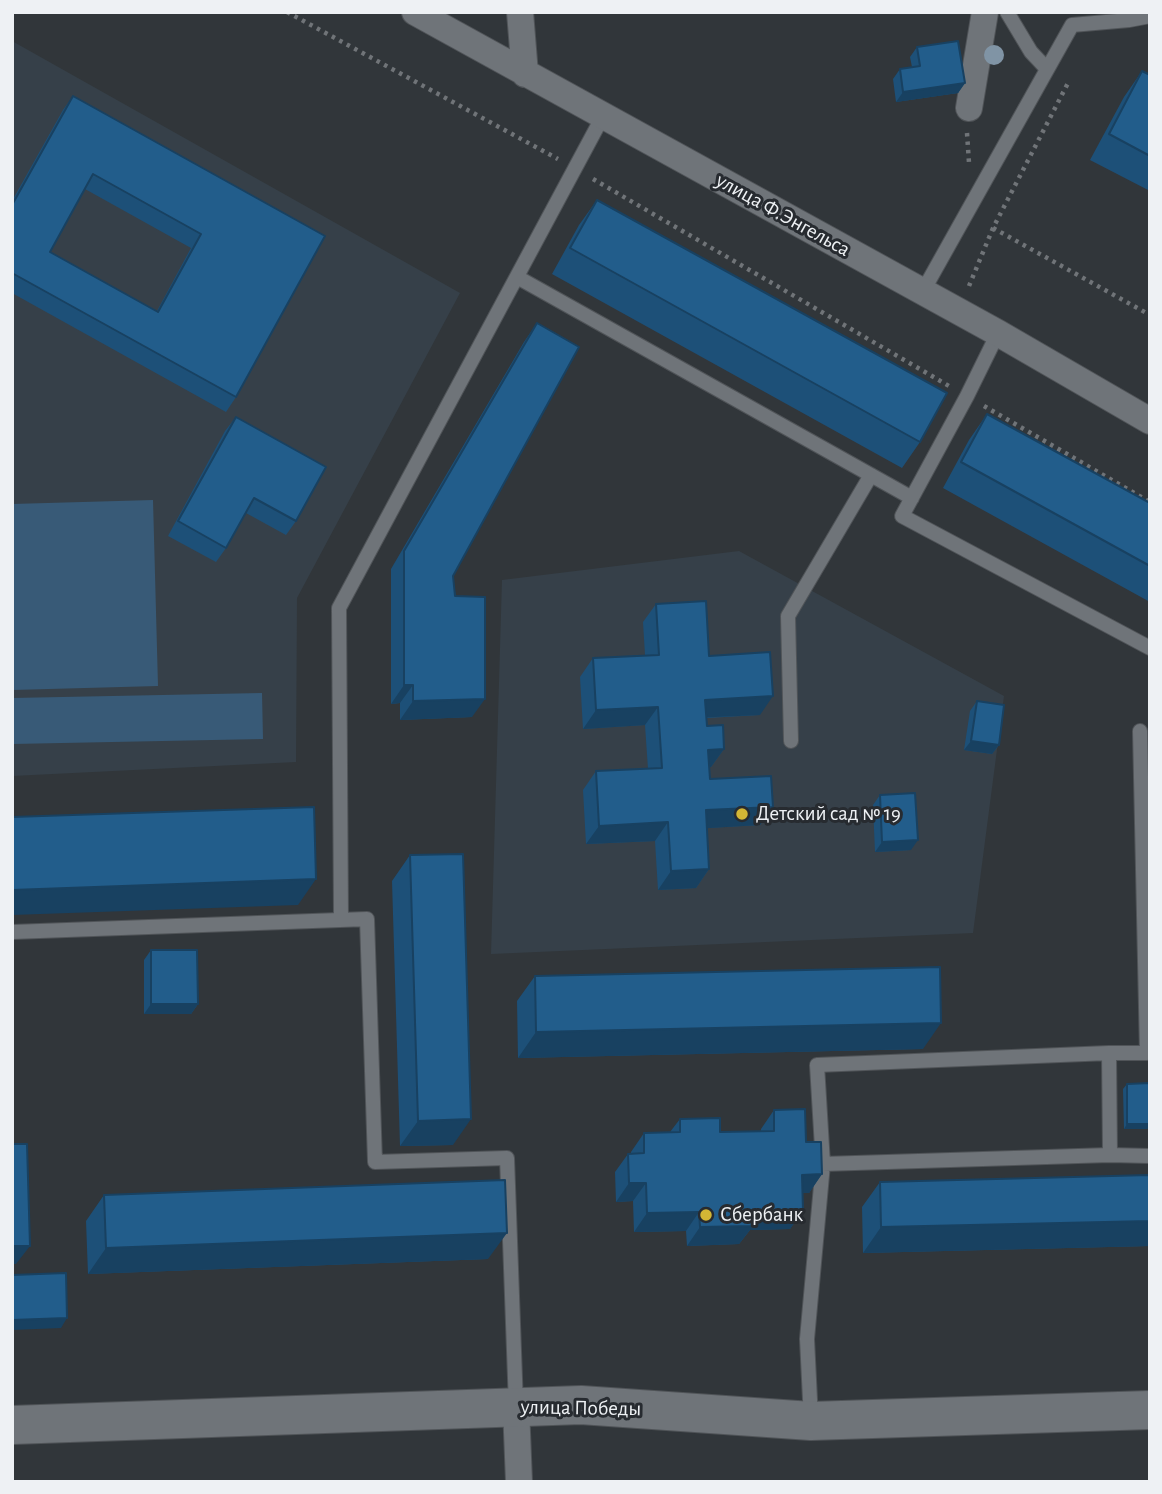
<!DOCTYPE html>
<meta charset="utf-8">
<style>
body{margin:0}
#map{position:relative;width:1162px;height:1494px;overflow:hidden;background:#31363a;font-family:"Alegreya Sans",sans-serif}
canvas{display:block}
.frame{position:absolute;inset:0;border:14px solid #eef1f4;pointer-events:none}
</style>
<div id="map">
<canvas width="1162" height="1494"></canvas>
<div class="frame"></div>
</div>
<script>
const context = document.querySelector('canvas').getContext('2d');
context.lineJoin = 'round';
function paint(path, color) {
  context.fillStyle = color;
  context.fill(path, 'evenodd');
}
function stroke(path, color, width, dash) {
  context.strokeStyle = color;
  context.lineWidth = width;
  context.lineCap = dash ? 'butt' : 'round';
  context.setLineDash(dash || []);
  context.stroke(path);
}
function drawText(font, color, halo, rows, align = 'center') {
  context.font = font + ' "Alegreya Sans",sans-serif';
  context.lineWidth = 6;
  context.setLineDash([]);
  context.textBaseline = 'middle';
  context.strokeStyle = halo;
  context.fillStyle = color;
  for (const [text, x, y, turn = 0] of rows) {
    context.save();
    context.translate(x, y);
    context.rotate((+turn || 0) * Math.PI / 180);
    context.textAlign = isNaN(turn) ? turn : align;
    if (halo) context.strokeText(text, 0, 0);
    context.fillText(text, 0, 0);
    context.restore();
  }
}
paint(new Path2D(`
 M12,41L460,293L297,598L296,762L12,776Z
 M739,551L1004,696L973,933L491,954L502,580Z`), '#364049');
paint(new Path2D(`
 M153,500L158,686L12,690V504Z
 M262,693L263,739L12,744V698Z`), '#385a77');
const lane = new Path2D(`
 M1007,12L1031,52L1047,69
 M517,277L912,498
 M923,291L1072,25L1129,20L1150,16
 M998,333L967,396L902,516L1150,648
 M791,741L788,616L871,475
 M341,920L339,608L603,116
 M12,932L367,919L375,1162L507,1158L516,1406
 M1109,1053H1147L1140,731
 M823,1164L817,1065L1109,1053L1110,1155
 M811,1420L807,1339L823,1164L1110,1155L1150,1156`);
const street = new Path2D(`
 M415,12L998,333L1150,421
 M520,12L525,74
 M969,108L985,12
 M516,1407L519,1482`);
const secondary = new Path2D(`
 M12,1425L581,1405L811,1421L1150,1410`);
stroke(lane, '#505458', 16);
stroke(street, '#505458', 28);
stroke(secondary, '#505458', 40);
stroke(new Path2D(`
 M287,12L558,159
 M967,133L969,163
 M593,179L949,386
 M993,228L1150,315
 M969,286L993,228L1068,83
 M984,406L1150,502`), '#707478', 4.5, [3.5, 5]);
stroke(lane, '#6f7479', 14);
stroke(street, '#6f7479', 26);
stroke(secondary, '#6f7479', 38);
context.fillStyle = '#8094a5';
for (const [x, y] of [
 [994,55]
]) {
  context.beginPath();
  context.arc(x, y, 10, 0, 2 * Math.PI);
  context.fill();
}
paint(new Path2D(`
 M917,47L965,83L958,93L896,102L893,79L900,69L912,67L910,57Z
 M1142,71L1150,75V191L1090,160L1124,97Z
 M73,96L325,236L236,397L226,412L12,293V201L63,110ZM85,189L191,248L157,311L50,252Z
 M597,200L920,442L902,468L552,274L579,225Z
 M537,323L453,576L472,717L400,720V703L391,704V569L524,342Z
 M987,414L1150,503V602L943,488L969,440Z
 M236,417L296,521L286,535L246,513L226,548L216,562L168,536L225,431Z
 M656,604L709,656L760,715L707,718V726L724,749L711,767H710V779L773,807L760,825L707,828L709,869L696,888L658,890L655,841L586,844L583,790L596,771L648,769L645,725L583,729L580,677L593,658L645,655L643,622Z
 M977,701L999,745L992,754L964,750L970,711Z
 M880,795L911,850L875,852L873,805Z
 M410,855L453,1145L400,1146L392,881Z
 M151,950L198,1004L191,1014H144V960Z
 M535,976L923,1049L518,1058L517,1001Z
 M1150,1083V1125L1147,1129H1124L1123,1089L1127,1084Z
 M774,1110L806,1142L822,1174L809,1193H803V1210L790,1229L750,1230L739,1244L687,1246L686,1231L634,1232L633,1201L616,1202L615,1172L628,1154H631V1152L644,1133L670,1132L680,1119L720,1132H761V1129Z
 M1150,1175V1246L863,1253L862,1207L880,1182Z
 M104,1195L488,1259L88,1274L86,1221Z`), '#1d5078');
paint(new Path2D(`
 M965,83L958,93L896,102L903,92Z
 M404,685H413L400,703L391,704Z
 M773,696L760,715L692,718L705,700Z
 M485,699L472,717L400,720L413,701Z
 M658,707L645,725L583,729L596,710Z
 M971,741L999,745L992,754L964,750Z
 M724,749L711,767L695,768L708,750Z
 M773,807L760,825L693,829L706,810Z
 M668,822L655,841L586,844L599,826Z
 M918,840L911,850L875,852L882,842Z
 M709,869L696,888L658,890L671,871Z
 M316,879L298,905L12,915V890Z
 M151,1004H198L191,1014H144Z
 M941,1023L923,1049L518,1058L536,1032Z
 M471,1119L453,1145L400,1146L418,1121Z
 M1127,1124H1150V1125L1147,1129H1124Z
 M822,1174L809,1193H789L802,1175Z
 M629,1183H646L633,1201L616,1202Z
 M803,1210L790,1229L750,1230L739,1244L687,1246L700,1227L752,1211Z
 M699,1212L686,1231L634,1232L647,1213Z
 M1150,1221V1246L863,1253L881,1227Z
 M507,1233L488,1259L88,1274L106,1248Z
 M12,1246H30L16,1264H12Z
 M67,1318L61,1328L12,1330V1320Z`), '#184161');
const building = new Path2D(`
 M958,41L965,83L903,92L900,69L920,66L917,47Z
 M1142,71L1150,75V156L1109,134Z
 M73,96L325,236L236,397L12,273V205ZM93,174L201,234L158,312L50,252Z
 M597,200L947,393L920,442L570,248Z
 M537,323L579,347L453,576L455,596L485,597V699L413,701V685H404V551Z
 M987,414L1150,503V566L961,462Z
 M236,417L326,467L296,521L254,498L226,548L178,521Z
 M706,601L709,656L770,652L773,696L705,700L707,726L723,725L724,749L708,750L710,779L771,776L773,807L706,810L709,869L671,871L668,822L599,826L596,771L662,768L658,707L596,710L593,658L659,655L656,604Z
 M977,701L1004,705L999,745L971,741Z
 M915,793L918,840L882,842L880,795Z
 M314,807L316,879L12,890V817Z
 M463,854L471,1119L418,1121L410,855Z
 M151,950H197L198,1004H151Z
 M940,967L941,1023L536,1032L535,976Z
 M1150,1083V1124H1127V1084Z
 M805,1109L806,1142H821L822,1174L802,1175L803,1210L752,1211V1226L700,1227L699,1212L647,1213L646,1183H629L628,1154L644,1153V1133L680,1132V1119L720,1118V1132L774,1131V1110Z
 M12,1144H27L30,1246H12Z
 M1150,1175V1221L881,1227L880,1182Z
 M505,1180L507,1233L106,1248L104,1195Z
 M66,1273L67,1318L12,1320V1275Z`);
paint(building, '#225d8b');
stroke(building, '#184161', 2);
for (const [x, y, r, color] of [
 [742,814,7,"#d3b635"],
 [706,1215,7,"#d3b635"]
]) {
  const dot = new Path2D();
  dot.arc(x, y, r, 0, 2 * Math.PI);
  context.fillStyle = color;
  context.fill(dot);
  stroke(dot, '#272b30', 2.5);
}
drawText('21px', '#eef1f4', '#272b30', [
 ["улица Ф.Энгельса",783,215,29],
 ["улица Победы",581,1408,1]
]);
drawText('21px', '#eef1f4', '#272b30', [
 ["Детский сад № 19",756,814],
 ["Сбербанк",720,1215]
], 'left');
</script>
